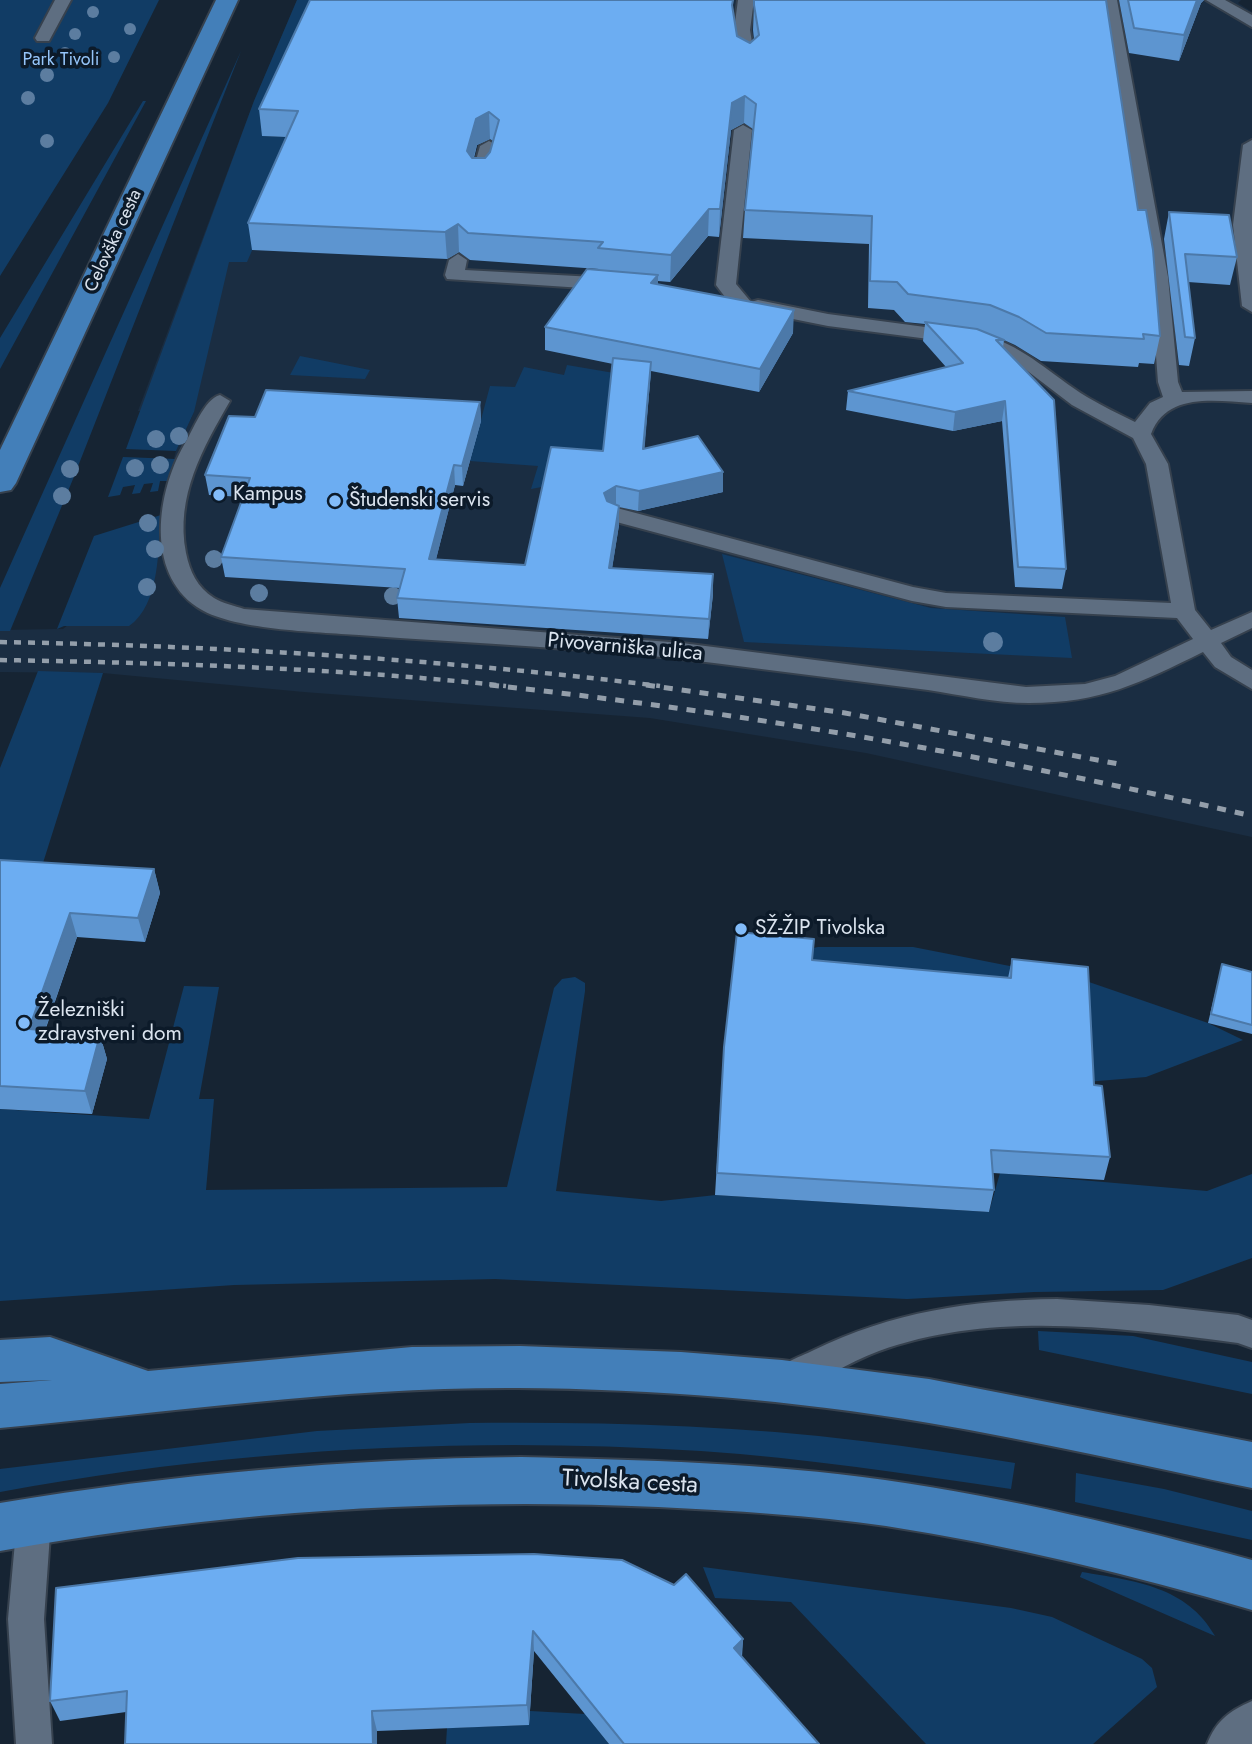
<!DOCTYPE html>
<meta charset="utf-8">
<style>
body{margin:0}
canvas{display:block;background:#162433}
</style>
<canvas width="1252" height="1744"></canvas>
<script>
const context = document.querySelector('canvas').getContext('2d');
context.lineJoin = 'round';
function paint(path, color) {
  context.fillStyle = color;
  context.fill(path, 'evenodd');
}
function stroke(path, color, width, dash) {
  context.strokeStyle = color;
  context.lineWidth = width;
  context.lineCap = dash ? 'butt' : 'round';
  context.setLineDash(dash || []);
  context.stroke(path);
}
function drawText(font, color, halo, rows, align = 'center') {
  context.font = font + ' Jost,sans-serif';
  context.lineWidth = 7;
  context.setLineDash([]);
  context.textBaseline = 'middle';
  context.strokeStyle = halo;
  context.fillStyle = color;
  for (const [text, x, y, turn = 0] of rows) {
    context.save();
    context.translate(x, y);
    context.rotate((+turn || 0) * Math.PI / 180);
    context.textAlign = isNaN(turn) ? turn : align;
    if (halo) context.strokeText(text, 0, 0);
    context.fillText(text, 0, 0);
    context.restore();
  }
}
paint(new Path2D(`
 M297,0H1241L1238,3L1252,12V837L866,753L650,718L304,692L103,673L0,672V630L63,629L157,555L168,481L176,451L194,412L138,411L254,101Z`), '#1a2d42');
paint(new Path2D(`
 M0,0H159L108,103L0,276Z
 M297,0H325L263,136L301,138L247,262H229L194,412L176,451L126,449L254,101Z
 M241,51L73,479L10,631H0V588Z
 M143,101H146L0,369V338Z
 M300,356L370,370L365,379L290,375Z
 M567,365L614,373L602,476L531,489L538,466L470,461L490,386L515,387L524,367L564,375Z
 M123,457L176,459L168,481H160L158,491L150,492L153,483L144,484L140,493L132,494L135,485L123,487L120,495L108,497Z
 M161,515C158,549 160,605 129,626H64L57,629L94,536Z
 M722,554L931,608L1065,617L1072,658L744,642Z
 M38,671L103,673L42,866L0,862V768Z
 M818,947H913L1086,981L1208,1023L1243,1040L1146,1077L1086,1082L771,958Z
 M575,977L585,983V991L556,1191L661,1201L716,1195L989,1212L1000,1173L1207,1191L1252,1174V1258L1163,1290L1034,1292L907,1299L495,1279L234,1285L0,1301V1109L149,1119L184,986L219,987L199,1099H214L206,1190L507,1187L554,988L562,979Z
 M1038,1331L1133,1336L1252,1362V1394L1039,1350Z
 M470,1423C601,1422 732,1425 862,1441C913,1447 964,1455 1015,1463L1011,1489C908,1474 805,1458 701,1451C467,1436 231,1449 0,1492V1469L317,1431Z
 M1076,1473L1164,1489L1252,1511V1540L1075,1502Z
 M703,1567L1011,1608L1052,1617L1142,1659L1152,1668L1157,1687L1093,1744H926L791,1602L715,1598Z
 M1082,1572C1134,1581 1187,1586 1215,1636L1080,1577Z
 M530,1711L585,1714L609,1744H446L447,1728L528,1725Z`), '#113c65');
const lane = new Path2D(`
 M55,0H71L49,41H37L35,38Z
 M738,0H754L750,30L755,61L747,66L739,61L734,30Z
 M1101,0H1117L1168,277L1178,382L1182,392L1252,391V403C1215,401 1167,392 1151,434L1168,464L1195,610L1211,630L1252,612V628L1221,643L1231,657L1252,670V689L1215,667L1203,652C1140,683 1101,703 1029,703C996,703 961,695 928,690C856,681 785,672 714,663C596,648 477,644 359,635C317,632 230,630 197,607C145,572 157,492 184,445C193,431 204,399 220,395L230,401C203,448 175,496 186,553C190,572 197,587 214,598C222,603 235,606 244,609L682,643L1026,687L1085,684L1115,676L1193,639L1177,618L946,607L912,601L609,520L606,515L617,508L913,587L946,593L1171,603L1146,464L1133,438L1072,405L1017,363L975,345L828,326L758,312L749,307C734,311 725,297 716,285L734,130L743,125L752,130L736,284L751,302L758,300L828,314L985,335C1028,349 1050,374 1087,397C1102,406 1119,414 1135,422L1150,403L1163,397L1158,382L1150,277Z
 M1206,0H1225L1252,15V27Z
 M1252,140V312L1242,306L1233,225L1243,145Z
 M489,141L498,146L489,178L486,182H474L471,178L480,146Z
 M458,254L467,260L465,270L613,278L623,284L613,290L447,279L445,275L449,260Z
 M1057,1299L1149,1305L1238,1315L1252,1320V1348L1238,1343C1121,1328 993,1310 879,1351C847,1363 819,1382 787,1393L776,1389L771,1379C778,1363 798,1358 814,1350C892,1312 971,1300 1057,1299Z
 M34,1504L46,1509L51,1520L44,1619L52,1744H16L8,1619L17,1520L22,1509Z`);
const street = new Path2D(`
 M1252,1701V1744H1207C1216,1721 1229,1711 1252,1701Z`);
const primary = new Path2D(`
 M216,0H238L16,483L11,490L0,492V450Z
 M50,1337L148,1371L412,1347L520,1346L681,1352L782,1360L929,1379L1252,1442V1488C1144,1466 1037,1441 929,1423C793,1400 655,1389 518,1388C345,1387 172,1412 0,1428V1384L52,1380L0,1382V1340Z
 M521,1457C643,1460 765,1463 885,1480C1010,1498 1131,1527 1252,1560V1610C1132,1575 1010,1545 886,1526C811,1515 734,1511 658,1507C437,1497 218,1512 0,1551V1503C173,1474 346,1459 521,1457Z`);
stroke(lane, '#36414e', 4);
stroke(street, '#36414e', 4);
stroke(primary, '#36414e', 4);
paint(lane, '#5e6e81');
paint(street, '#5e6e81');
paint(primary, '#437fb9');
stroke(new Path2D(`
 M0,642C221,646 440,659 660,686
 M0,660C169,663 338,668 506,686`), '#939eaa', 4.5, [7, 7]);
stroke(new Path2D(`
 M490,685C750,713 998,757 1252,816
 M646,685L845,713L1124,765`), '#939eaa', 5, [9, 9]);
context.fillStyle = '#5c7da0';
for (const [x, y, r] of [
 [93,12,6],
 [130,29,6],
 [75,34,6],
 [65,53,6],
 [114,57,6],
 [47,75,7],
 [28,98,7],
 [47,141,7],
 [179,436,9],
 [156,439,9],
 [160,465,9],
 [135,468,9],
 [70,469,9],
 [62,496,9],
 [148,523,9],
 [155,549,9],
 [214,559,9],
 [147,587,9],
 [259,593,9],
 [393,596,9],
 [993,642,10]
]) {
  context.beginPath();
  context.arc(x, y, r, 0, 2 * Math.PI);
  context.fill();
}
paint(new Path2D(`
 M1119,0H1204L1201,3L1179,61L1129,53Z
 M754,5L1138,210L1160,336L1154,364L1139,363L1138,367L1041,361L1015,345L1004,340L1003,347L1066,569L1062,589L1015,587L1002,421L953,431L846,410L848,391L946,367L923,341L925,324L905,322L894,310L868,308L869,244L743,238L745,210L753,129L744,123L731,130L719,237L708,236L670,282L658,281V285L793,333L759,392L651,371L644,448L723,472V492L638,511L619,507V525L612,568L713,594L708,639L399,618L397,598L400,588L225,577L221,557L243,497L209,495L205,475L255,417L480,402L481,421L463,486L455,485L436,559L525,565L603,451L613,364L545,350V327L599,269L470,260L459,252L447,259L252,250L248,223L286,137L262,136L259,109L733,12L737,36L750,43L754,39L753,30ZM490,139L493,141L490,152L485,158H474L477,145Z
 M1169,212L1237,257L1230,285L1188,282L1195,338L1189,366L1179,365L1164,239Z
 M0,860L154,869L160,893L145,942L77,937L45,1031L100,1035L107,1059L92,1114L0,1109Z
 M1012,959L1094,1085L1110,1157L1104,1180L993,1173L994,1190L989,1212L715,1195L724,1047L812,960L1008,978Z
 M1222,964L1252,972V1034L1208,1023Z
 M56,1588L743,1639L742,1657L819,1744H609L534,1651L529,1725L377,1731L126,1712L60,1721L50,1701Z`), '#5d95d0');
paint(new Path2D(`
 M1197,0H1204L1201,3L1179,61L1184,35Z
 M745,96L744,123L731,130L719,237L720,209L732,103Z
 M489,112L490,139L477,145L468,177L467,151L476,119Z
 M709,209L708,236L670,282L671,255Z
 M458,224L459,252L447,259L445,232Z
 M658,275V297L651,283Z
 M794,310L793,333L759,392L760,369Z
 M651,362L650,382L643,468V449Z
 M1005,401L1002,421L953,431L955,412Z
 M480,402L481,421L463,486L462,466Z
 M454,465L455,485L431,579L429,559Z
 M723,472V492L638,511L639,491Z
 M616,486V506L605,513L604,493Z
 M619,506V525L609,588V568Z
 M713,574V594L708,639L709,619Z
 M154,869L160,893L145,942L138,918Z
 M70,913L77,937L37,1053L29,1029Z
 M100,1035L107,1059L92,1114L85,1091Z
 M533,1631L534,1651L529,1725L527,1705Z
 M743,1639L741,1659L734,1648Z
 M372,1711L377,1731V1744H373Z`), '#4c79a9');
const building = new Path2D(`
 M310,0H733L732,5L737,36L750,43L759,35L754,5V0H1106L1138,210H1146L1153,250L1160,336L1143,334L1144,339L1046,333L1019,317L990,305L908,294L897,282L870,281L872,216L745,210L756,104L745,96L732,103L720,209H709L671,255L598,248L603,242L468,233L458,224L445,232L248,223L298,111L259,109ZM489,112L499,120L490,152L485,158H472L467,151L476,119Z
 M1128,0H1197L1184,35L1134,28Z
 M1169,212L1229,215L1237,257L1185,254L1195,338L1185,337Z
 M587,269L658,275L651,283L794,310L760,369L545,327Z
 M925,322L977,329L1004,340H996L1054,400L1066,569L1018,567L1005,401L955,412L848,391L963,363Z
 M613,358L651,362L643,449L698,436L723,472L639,491L616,486L604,493L607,501L619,506L609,568L713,574L709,619L397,598L405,569L221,557L250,478L205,475L229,416L255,417L266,390L480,402L462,466L454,465L429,559L525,565L551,447L603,451Z
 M0,860L154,869L138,918L70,913L29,1029L100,1035L85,1091L0,1086Z
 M737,932L814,939L812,960L1011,978L1012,959L1088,967L1094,1085L1102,1086L1110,1157L991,1150L994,1190L717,1173L724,1047Z
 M1222,964L1252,972V1025L1211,1014Z
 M534,1554L622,1560L674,1585L686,1574L743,1639L734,1648L819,1744H624L533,1631L527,1705L372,1711L373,1744H125L127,1691L50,1701L56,1588L298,1558Z`);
paint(building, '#6cadf2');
stroke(building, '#4c79a9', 2);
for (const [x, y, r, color] of [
 [219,495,7,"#82bcfa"],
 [335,501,7,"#82bcfa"],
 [741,929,7,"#82bcfa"],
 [24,1023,7,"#82bcfa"]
]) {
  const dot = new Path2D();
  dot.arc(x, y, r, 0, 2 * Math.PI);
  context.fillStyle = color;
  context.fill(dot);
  stroke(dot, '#0c1a29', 2.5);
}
drawText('18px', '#95c5fa', '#0c1a29', [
 ["Park Tivoli",61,61]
]);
drawText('18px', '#dbe4ef', '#0c1a29', [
 ["Celovška cesta",114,241,-65]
]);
drawText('21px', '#dbe4ef', '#0c1a29', [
 ["Kampus",233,495],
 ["Študenski servis",349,501],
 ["SŽ-ŽIP Tivolska",755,929],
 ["Železniški",38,1011],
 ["zdravstveni dom",38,1035]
], 'left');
drawText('21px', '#dbe4ef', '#0c1a29', [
 ["Pivovarniška ulica",625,648,5]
]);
drawText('24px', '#dbe4ef', '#0c1a29', [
 ["Tivolska cesta",630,1483,3]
]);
</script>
